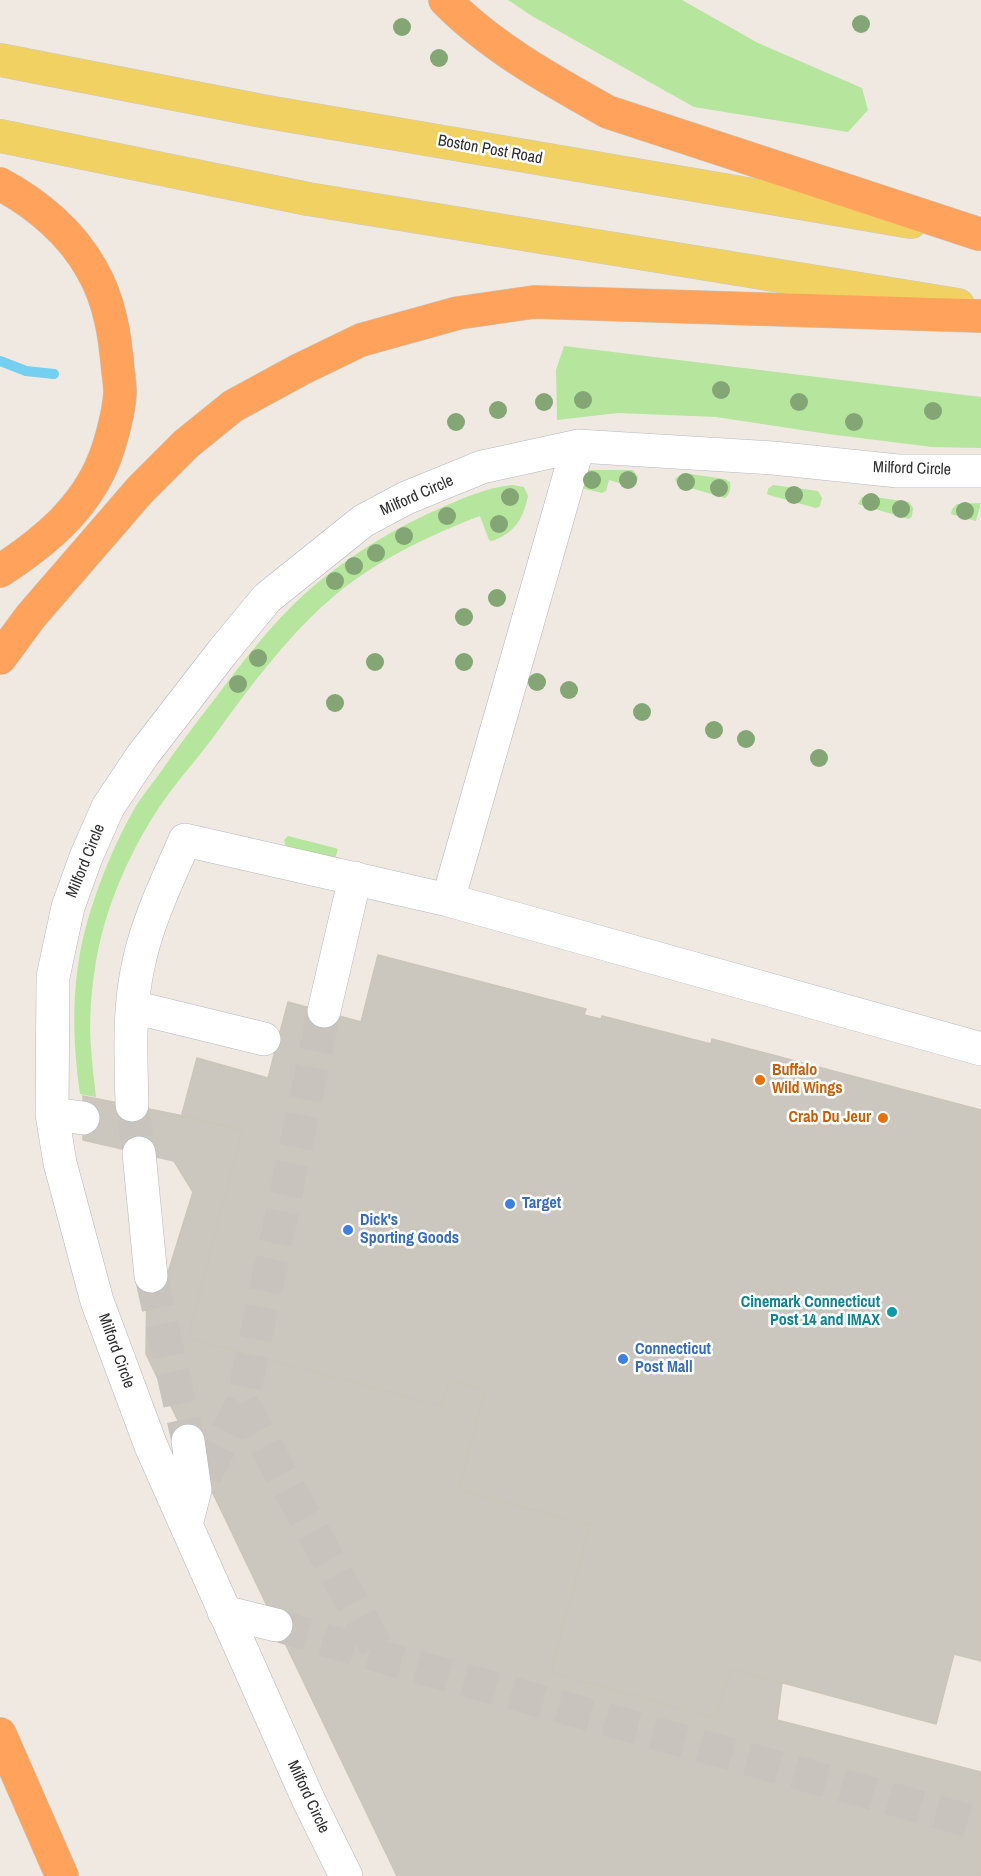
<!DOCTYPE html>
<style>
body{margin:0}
canvas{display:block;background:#efe9e1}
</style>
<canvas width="981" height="1876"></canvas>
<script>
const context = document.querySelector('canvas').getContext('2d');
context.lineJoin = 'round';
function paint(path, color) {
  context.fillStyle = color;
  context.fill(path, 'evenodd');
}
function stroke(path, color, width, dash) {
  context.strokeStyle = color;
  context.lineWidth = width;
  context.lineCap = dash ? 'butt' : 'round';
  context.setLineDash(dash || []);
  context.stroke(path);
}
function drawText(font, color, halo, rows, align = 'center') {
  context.font = font + ' "Archivo Narrow",sans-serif';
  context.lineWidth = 5;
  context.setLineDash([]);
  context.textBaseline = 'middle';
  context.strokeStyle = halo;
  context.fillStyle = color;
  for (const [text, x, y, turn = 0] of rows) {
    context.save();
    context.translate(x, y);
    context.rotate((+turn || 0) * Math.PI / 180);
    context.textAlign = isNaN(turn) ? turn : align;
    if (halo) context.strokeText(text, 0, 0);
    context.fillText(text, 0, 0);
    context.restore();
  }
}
paint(new Path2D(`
 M508,0H682L758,43L862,88L868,110L848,132L694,107L532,16Z
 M564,346L981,397V448L932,447L828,434L716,417L618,413L557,420L556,370Z
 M588,470H633L638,477L636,485L632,487L609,480L606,491L602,493L581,488L585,471Z
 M683,473L725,479L730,482C731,487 730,495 725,498L677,484L675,479Z
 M512,485L524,487L528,496C523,519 515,533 492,541L489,540L480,516C430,535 382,558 340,591C291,631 252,684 215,735C201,754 185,772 170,792C141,831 118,878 104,926C94,960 88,1011 91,1047C92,1064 94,1080 96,1097L80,1094C72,1037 71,979 87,923C98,884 115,842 136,806C143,795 152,784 160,773C177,748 195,724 214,700C247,656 282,610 326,576C362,548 401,525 443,507C464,498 488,487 512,485Z
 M773,485L818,491L822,498L820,506L816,508L769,495L767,494L768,489Z
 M868,496L909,502L913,508L912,516L909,519L858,504L862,497Z
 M981,503L976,521L951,514L952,509L957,504Z
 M288,836L335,848L338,849L335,859L286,847L284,840Z`), '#b6e59e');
stroke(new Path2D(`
 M0,361L26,371L54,374`), '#75cff0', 10);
const building = new Path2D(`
 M378,955L586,1009L584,1015L601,1019L602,1016L711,1044L712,1039L981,1110V1661L954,1654L936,1724L731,1669L714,1718L551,1672L590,1525L459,1490L485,1390L449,1380L442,1406L188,1338L242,1131L182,1114L197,1058L268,1078L288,1002L361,1022Z
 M83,1096L194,1118L242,1131L188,1338L442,1406L449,1380L485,1390L459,1490L590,1525L551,1672L714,1718L731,1669L782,1683L777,1720L981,1772V1876H397L146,1354L147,1275L166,1279L193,1192L174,1161L83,1140Z`);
paint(building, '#cbc7bf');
stroke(building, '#cbc5ba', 1.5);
stroke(new Path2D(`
 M132,1105L139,1153
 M151,1276L188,1441
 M242,1403L382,1657
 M205,1476L242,1403L324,1011
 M276,1625L382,1657L981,1824`), '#c8c4bd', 33, [33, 16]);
const minor = new Path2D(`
 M578,446L448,900L981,1049
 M133,1007L264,1039
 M324,1011L355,878
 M132,1105C131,1057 128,1009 139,962C148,920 168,879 185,840L448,900
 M52,1114L83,1118
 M139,1153L151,1276
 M186,1525L195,1490L188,1441
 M224,1612L276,1625
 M346,1876L309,1801L151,1446L97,1301L60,1163L52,1114L53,977L68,907L86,857L108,807L142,756L224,650L267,598L363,521L406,498L482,467L578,446L773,458L898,471H981`);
const major = new Path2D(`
 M0,60L262,111L911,222
 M0,136L308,199L958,305`);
const highway = new Path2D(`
 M445,0C491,47 551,80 608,112L979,234
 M0,184C36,203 72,233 92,270C110,301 115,336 118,371C119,378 120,386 120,393C119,412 111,442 104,460C84,510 43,543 0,571
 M0,658L31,616L140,490L186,444L233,406L301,369L361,340L458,313L534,302L981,316
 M0,1734L62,1876`);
stroke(minor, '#b4b7c1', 34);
stroke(major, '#c9c9c9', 34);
stroke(highway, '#c9c9c9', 34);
stroke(minor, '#fff', 33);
stroke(major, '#f2d163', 33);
stroke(highway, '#ffa35c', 33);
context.fillStyle = '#84a574';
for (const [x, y] of [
 [861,24],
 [402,27],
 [439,58],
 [721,390],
 [583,400],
 [544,402],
 [799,402],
 [498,410],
 [933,411],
 [456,422],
 [854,422],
 [592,480],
 [628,480],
 [686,482],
 [719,488],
 [794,495],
 [510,497],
 [871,502],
 [901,509],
 [965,511],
 [447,516],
 [499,524],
 [404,536],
 [376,553],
 [354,566],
 [335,581],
 [497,598],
 [464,617],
 [258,658],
 [375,662],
 [464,662],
 [537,682],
 [238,684],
 [569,690],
 [335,703],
 [642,712],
 [714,730],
 [746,739],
 [819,758]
]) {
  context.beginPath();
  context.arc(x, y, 9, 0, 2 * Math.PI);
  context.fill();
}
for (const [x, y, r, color] of [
 [760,1080,6,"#e8710a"],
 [883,1118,6,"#e8710a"],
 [510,1204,6,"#3f7fe0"],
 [348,1230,6,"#3f7fe0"],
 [892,1312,6,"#0f9aa8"],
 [623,1359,6,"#3f7fe0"]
]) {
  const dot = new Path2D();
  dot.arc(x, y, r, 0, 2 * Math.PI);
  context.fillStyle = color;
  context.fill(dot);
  stroke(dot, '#fff', 2);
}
drawText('16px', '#2e2e2e', '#fff', [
 ["Boston Post Road",490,150,10],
 ["Milford Circle",912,469,2],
 ["Milford Circle",417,496,-24],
 ["Milford Circle",86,861,-68],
 ["Milford Circle",116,1351,70],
 ["Milford Circle",308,1797,65]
]);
drawText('bold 16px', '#c56008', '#fff', [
 ["Buffalo",772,1071],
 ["Wild Wings",772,1089],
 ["Crab Du Jeur",871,1118,"right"]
], 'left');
drawText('bold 16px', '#366cbe', '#fff', [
 ["Target",522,1204],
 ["Dick's",360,1221],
 ["Sporting Goods",360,1239],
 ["Connecticut",635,1350],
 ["Post Mall",635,1368]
], 'left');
drawText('bold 16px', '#0d838f', '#fff', [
 ["Cinemark Connecticut",880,1303],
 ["Post 14 and IMAX",880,1321]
], 'right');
</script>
